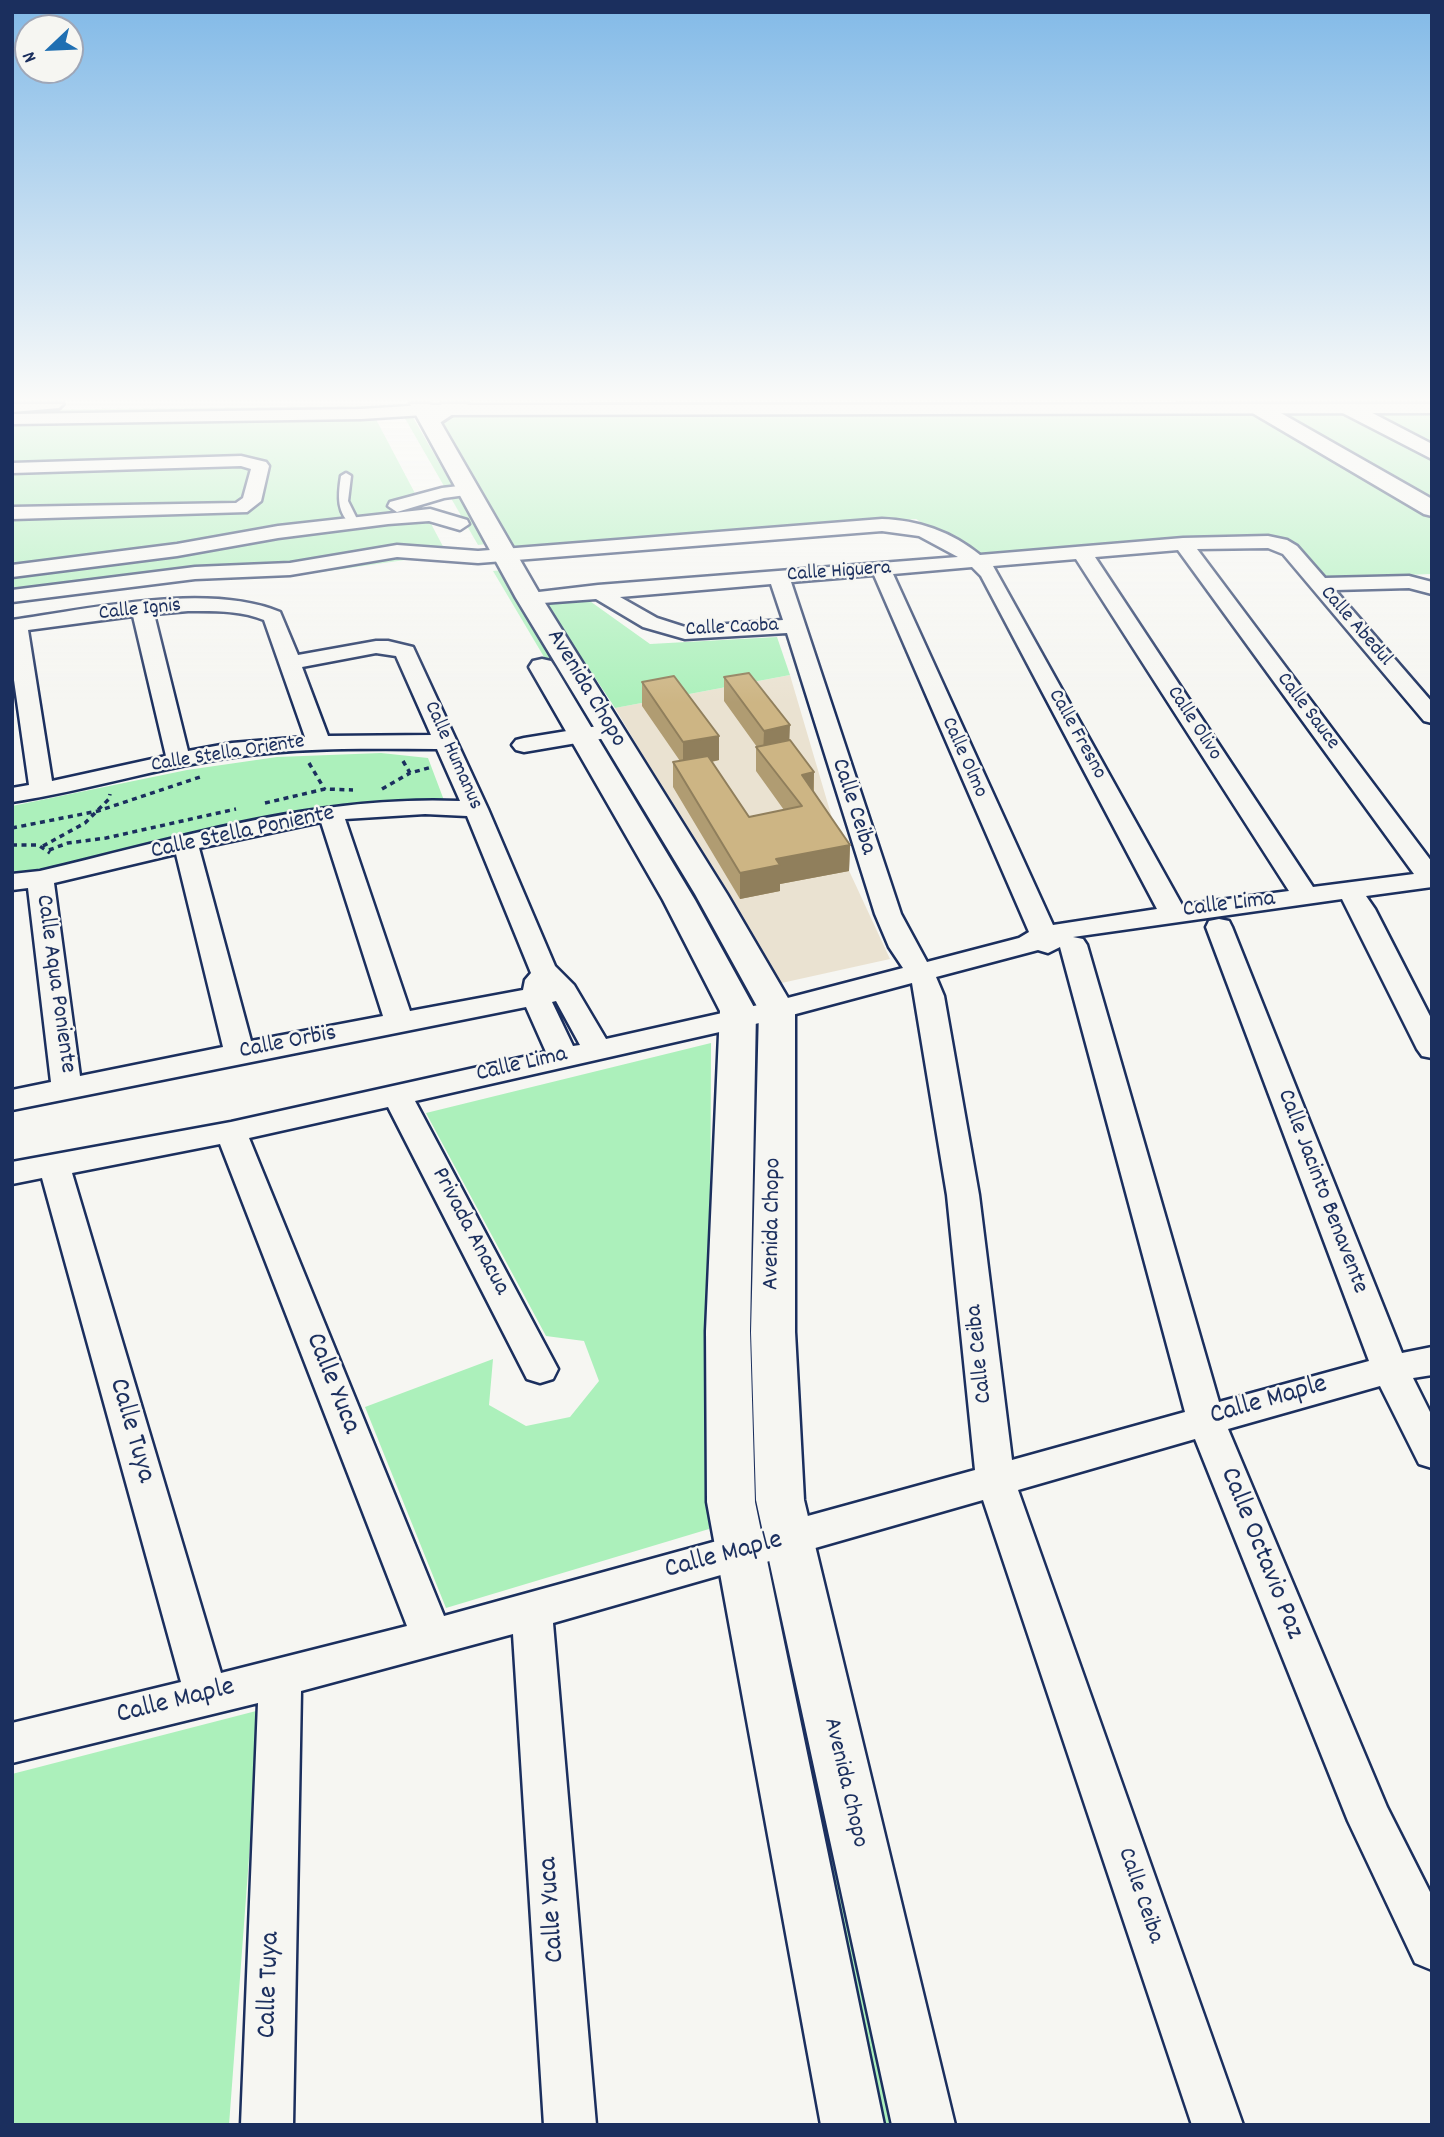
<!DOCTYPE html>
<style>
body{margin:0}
#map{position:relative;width:1444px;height:2137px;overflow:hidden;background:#f6f6f2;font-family:Dekko,sans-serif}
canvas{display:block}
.frame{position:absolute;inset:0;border:14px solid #1b2f5e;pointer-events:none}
.north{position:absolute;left:14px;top:14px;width:70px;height:70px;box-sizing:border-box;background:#f6f6f2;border:2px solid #9ea6b7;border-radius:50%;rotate:247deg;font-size:19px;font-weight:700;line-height:28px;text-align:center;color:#1b2f5e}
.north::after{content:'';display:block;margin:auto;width:24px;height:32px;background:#1f6fb2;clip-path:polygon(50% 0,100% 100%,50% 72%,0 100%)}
</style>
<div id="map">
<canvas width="1444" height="2137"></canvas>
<div class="frame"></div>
<div class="north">N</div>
</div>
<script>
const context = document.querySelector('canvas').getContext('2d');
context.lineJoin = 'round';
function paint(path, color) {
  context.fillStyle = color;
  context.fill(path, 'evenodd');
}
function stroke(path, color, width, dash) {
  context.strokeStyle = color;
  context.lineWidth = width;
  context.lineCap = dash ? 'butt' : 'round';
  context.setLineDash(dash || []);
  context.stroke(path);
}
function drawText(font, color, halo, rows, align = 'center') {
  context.font = font + ' Dekko,sans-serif';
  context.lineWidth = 5;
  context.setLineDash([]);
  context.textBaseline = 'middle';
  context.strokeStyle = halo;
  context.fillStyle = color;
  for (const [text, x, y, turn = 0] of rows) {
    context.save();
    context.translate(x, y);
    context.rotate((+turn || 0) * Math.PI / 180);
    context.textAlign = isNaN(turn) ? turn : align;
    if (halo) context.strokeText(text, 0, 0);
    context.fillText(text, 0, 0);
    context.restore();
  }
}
paint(new Path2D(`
 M790,675L845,862L890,959L777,984L615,708Z`), '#eae2d1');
paint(new Path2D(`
 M424,404H1432V574L1326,578L1289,538L974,556L916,519L508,549Z
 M369,406L447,554L314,573L207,571L12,595V410Z
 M411,414L486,544L478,545L403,415Z
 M502,570L596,724L585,726L493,571Z
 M587,599L650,644L777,637L790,675L615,708L545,602Z
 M610,748L741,978L728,982L598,750Z
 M381,753L428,758L445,803L333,807L251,820L176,842L12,875V806L187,770L277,757Z
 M711,1043L709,1529L446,1608L365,1407L493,1359L489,1405L526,1426L570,1417L599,1381L584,1341L546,1336L426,1113Z
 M790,1616L901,2125H869L764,1617Z
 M260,1710L229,2125H12V1774Z`), '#acf0bb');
const service = new Path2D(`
 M346,473L351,476L348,501L359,523L354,526C336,515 338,495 341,476Z`);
const minor = new Path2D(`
 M1432,404V413L424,415L361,419L12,424V414L361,409L424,405Z
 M241,456L266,462L269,466L261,501L247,512L12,519V507L236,503L243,498L251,469L241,466L12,473V463Z
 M467,485L473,486L476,490L473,494L444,498L397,512L388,506L390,502L442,488Z
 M430,509L467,520L469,524L460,530L429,521L388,524L278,538L177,556L12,577V565L177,544L278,526Z
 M882,519C918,520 952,532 980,555L1183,538L1268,536L1287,540L1297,546L1325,578L1409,576L1432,582V594L1409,588L1335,590L1432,702V723L1424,721L1283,554L1268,548L1197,549L1432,862V887L1366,896L1375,909L1432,1020V1058L1422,1056L1417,1049L1342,899L1073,937L1083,939L1087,945L1219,1402L1369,1361L1206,927L1209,921L1219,919L1229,921L1232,927L1402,1353L1432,1347V1375L1413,1378L1432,1416V1468L1419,1464L1380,1386L1228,1429L1387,1807L1432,1896V1970L1415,1963L1348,1821L1195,1439L1018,1490L1243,2125H1192L983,1500L553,1623L596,2125H544L513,1634L301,1691L293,2125H241L258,1703L12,1763V1723L181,1682L42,1178L12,1184V1162L231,1122L546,1052L526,1007L12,1110V1090L51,1082L28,888L12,890V874L40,871C179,838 316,795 460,801L437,749C369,749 301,747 233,757C159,767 86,791 12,802V788L29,785L12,666V620C90,609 207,582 280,612L298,655L376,641H388L413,647L488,809L555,966L574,985L606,1039L776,1001L903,968L889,947L875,914L787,633L685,639L643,627L596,599L529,604L522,602L519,598L522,594L598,585L958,557L919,536L882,531L478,563L397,557L290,575L195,579L12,602V590L195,567L290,563L397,545L478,551ZM1178,550L1414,874L1313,887L1095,557ZM1076,559L1289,891L1182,905L993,566ZM972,567L981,576L1157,909L1053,925L893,574ZM874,575L1029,932L1019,938L927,962L901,914L791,582ZM771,584L783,620L685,627L657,618L620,597ZM188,611C214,611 239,610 264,620L305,737L232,743L188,751L154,614ZM133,616L166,756L52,781L28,630ZM376,653L396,656L431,735L328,736L302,667ZM425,814L467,816L531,973L525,980L523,990L410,1011L345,819ZM321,822L383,1016L251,1041L199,848ZM176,854L223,1047L80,1076L54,883ZM1060,947L1185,1412L1012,1460L979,1195L944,996L936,977L1038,950L1048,953ZM912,983L947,1195L975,1470L444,1616L249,1138L388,1107L527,1379L540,1383L553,1379L558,1369L415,1101L777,1019ZM556,1001L580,1045L573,1046L552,1002ZM220,1144L407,1626L221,1673L72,1173Z
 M610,724L618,726L621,731L618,736L524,752L516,750L512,745L516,740L524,738Z`);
const tertiary = new Path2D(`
 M410,404H430L542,598L727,894L795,1010V1332L804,1500L955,2125H892L756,1500L751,1332L759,1010L695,894L516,598Z
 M1241,404H1265L1432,499V516L1424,514L1244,408Z
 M1330,404H1355L1432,444V459L1333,408Z
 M542,659L551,661L555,667L695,900L756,1011L750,1331L755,1502L884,2125H821L707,1502L706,1331L720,1011L663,900L529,667L533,661Z`);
const secondary = new Path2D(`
 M12,404H63L59,408L12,412Z
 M442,404H468L438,424H422L419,419Z`);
stroke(service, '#1b2f5e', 5);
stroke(minor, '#1b2f5e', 5);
stroke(tertiary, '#1b2f5e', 5);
stroke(secondary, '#1b2f5e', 6);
stroke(new Path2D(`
 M403,761L410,773L432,767
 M309,763L325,790
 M382,789L410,773
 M265,803L325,789L353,790
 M12,828L98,811L200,777
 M12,845H38L50,853
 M43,846L85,823L109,799L110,794
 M49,850L68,843L106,838L236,809`), '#1b2f5e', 3.5, [5, 4.5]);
paint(service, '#f6f6f2');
paint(minor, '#f6f6f2');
paint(tertiary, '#f6f6f2');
paint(secondary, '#f6f6f2');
paint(new Path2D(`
 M724,677L790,740L814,772V792L850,845L849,871L780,884V891L740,899L673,787V762L680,761L642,706V682L719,736V760L712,762L749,817L784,810L756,771V747H757L724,701Z`), '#b09c72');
paint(new Path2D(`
 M790,725L789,749L763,755L764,731Z
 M719,736V760L683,767V742Z
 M814,772L813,797L802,775Z
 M850,845L849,871L780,884V891L740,899V873L776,859Z`), '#907f5c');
const building = new Path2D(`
 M749,673L790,725L764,731L724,677Z
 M674,676L719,736L683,742L642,682Z
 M790,740L814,772L802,775L850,845L776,859L780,865L740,873L673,762L708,756L749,817L802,806L756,747Z`);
paint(building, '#cdb584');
stroke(building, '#907f5c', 2);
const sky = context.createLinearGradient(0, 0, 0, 703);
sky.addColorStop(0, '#81b9e7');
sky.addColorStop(0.57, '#fbfbf9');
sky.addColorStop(1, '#fbfbf900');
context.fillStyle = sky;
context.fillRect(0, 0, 1444, 703);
drawText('21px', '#1b2f5e', '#f6f6f2', [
 ["Calle Higuera",839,573,-4],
 ["Calle Ignis",140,611,-6],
 ["Calle Abedul",1355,627,49],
 ["Calle Caoba",732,629,-3],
 ["Calle Sauce",1307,712,53],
 ["Calle Olivo",1193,724,57],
 ["Calle Fresno",1076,735,61],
 ["Calle Stella Oriente",228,755,-9],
 ["Calle Humanus",452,756,66],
 ["Calle Olmo",963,758,66]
]);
drawText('24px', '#1b2f5e', '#f6f6f2', [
 ["Avenida Chopo",585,689,59],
 ["Calle Ceiba",852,807,72],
 ["Calle Stella Poniente",243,834,-12],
 ["Calle Lima",1229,906,-7],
 ["Calle Aqua Poniente",54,984,82],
 ["Calle Orbis",288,1044,-11],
 ["Calle Lima",522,1066,-13],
 ["Calle Jacinto Benavente",1321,1192,69],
 ["Avenida Chopo",774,1224,-89],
 ["Privada Anacua",469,1232,62],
 ["Calle Ceiba",981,1354,-96],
 ["Avenida Chopo",844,1783,77],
 ["Calle Ceiba",1139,1896,71]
]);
drawText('28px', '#1b2f5e', '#f6f6f2', [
 ["Calle Yuca",331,1384,68],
 ["Calle Maple",1269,1402,-16],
 ["Calle Tuya",130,1431,74],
 ["Calle Octavio Paz",1260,1554,68],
 ["Calle Maple",724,1557,-15],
 ["Calle Maple",176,1703,-14],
 ["Calle Yuca",554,1910,-94],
 ["Calle Tuya",271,1985,-88]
]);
</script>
